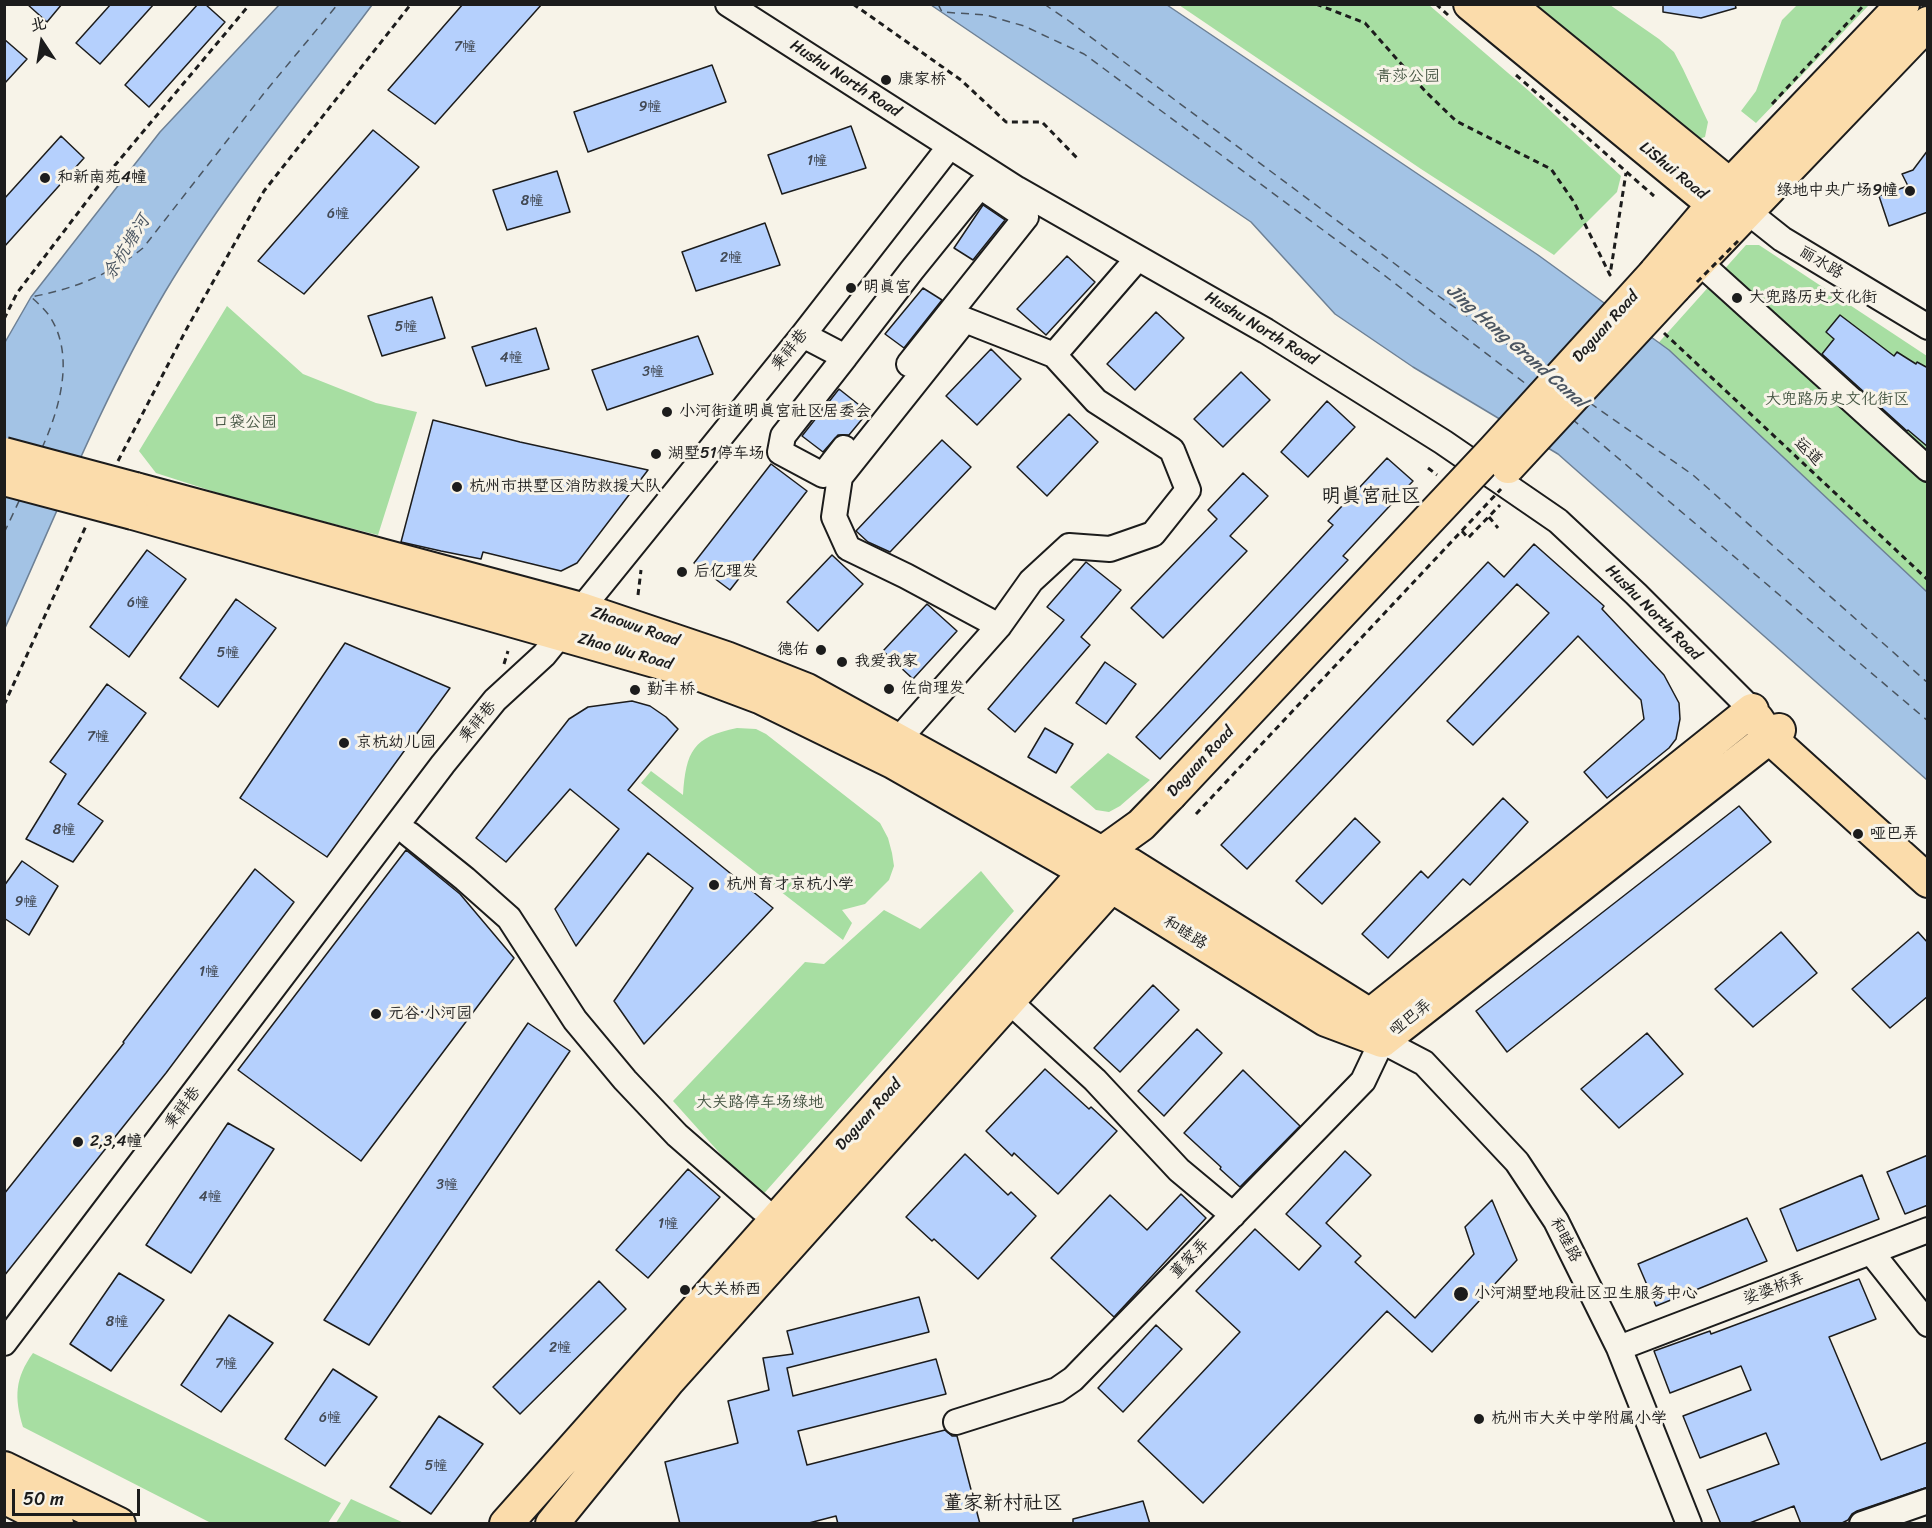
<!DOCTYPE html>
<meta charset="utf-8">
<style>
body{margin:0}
#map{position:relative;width:1932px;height:1528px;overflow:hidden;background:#f7f3e8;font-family:Sriracha,"LXGW WenKai TC",sans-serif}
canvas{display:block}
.frame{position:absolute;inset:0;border:6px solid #1c1c1c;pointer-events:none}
.north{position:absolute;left:12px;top:12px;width:60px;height:60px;-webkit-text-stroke:4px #f7f3e8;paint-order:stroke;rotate:348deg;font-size:16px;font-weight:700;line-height:24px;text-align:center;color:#1c1c1c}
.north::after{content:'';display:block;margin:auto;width:21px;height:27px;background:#1c1c1c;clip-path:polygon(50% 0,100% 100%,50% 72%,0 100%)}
.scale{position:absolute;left:12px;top:1489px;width:128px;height:27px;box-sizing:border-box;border:3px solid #1c1c1c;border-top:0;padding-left:8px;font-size:18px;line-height:21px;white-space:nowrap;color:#1c1c1c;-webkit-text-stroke:4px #f7f3e8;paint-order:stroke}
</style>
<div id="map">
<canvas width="1932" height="1528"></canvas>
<div class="frame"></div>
<div class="north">北</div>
<div class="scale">50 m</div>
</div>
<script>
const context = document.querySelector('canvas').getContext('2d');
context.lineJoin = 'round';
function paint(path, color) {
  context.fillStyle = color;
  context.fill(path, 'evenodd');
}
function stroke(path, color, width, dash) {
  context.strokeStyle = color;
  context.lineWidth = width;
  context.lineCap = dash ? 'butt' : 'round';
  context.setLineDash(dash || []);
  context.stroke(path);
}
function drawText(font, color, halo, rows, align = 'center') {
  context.font = font + ' Sriracha,"LXGW WenKai TC",sans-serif';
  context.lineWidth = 6;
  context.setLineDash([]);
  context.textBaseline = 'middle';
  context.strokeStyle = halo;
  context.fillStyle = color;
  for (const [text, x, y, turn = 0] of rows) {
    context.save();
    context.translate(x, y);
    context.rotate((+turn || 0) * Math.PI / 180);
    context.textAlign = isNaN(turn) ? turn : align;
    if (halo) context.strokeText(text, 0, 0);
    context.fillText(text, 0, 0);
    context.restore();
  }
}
paint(new Path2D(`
 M1179,5H1429L1529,91L1621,176L1617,192L1554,255L1421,169Z
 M1535,5H1610L1659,39L1674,52L1683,69L1708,122L1705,137L1692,141Z
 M1797,5H1869L1756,123L1741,111L1756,91L1782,20Z
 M1746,245H1759L1927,356V604L1653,349Z
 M227,306L303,374L376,403L417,412L378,535L249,503L156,473L139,451Z
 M737,728L756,729L766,734L880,823L888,838L892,853L894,866L889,880L865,904L842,910L852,923L843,940L641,783L651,771L683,795C686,751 693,737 737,728Z
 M1108,753L1150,780L1120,806L1109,812L1096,810L1070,787Z
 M981,871L1014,911L760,1198L673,1101L805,962L824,964L884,910L920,929Z
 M33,1353L341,1503L328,1523H211L23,1427C14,1397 15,1378 33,1353Z
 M351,1499L404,1523H336Z`), '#a7dea2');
const water = new Path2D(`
 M279,5H372C302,99 225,191 165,292C102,399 56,515 5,628L4,344L31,297L160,132Z
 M931,5H1167L1538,255L1669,350L1927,592V780L1558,454L1413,367L1335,314L1251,222Z`);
paint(water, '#a3c3e5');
stroke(water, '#6d8095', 1.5);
stroke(new Path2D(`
 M938,4L942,12L986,15L1024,26L1084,54L1380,272L1530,387
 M1044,4L1069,21L1430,290L1545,371
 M1590,403L1693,475L1928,683
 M1572,419L1928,721
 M42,448C60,408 76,353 48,314C43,308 37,302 31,297C73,289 110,275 143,248L265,92L338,4
 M4,533L20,499`), '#4b5662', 1.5, [8, 6]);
const building = new Path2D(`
 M27,4H62L47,22Z
 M111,4H154L100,64L76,43Z
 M198,4H205L225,22L149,107L125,85Z
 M463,4H542L435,124L388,90Z
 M1663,4H1735L1736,8L1701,18L1663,12Z
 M4,39L27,59L4,84Z
 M712,65L726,102L588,152L574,112Z
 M851,126L866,168L782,194L768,155Z
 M373,130L419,167L304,294L258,261Z
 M61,136L84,158L4,247V199Z
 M1928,150V212L1889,226L1879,196L1908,186L1902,174L1913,170Z
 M557,171L570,212L507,230L493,190Z
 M983,205L1005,220L973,260L954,248Z
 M765,223L780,265L696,291L682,252Z
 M1067,256L1095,282L1046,335L1017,309Z
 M923,288L942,300L904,348L885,334Z
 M432,297L445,338L382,356L368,316Z
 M1156,312L1184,338L1135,390L1107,364Z
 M1840,315L1894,356L1897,352L1916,364L1917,362L1928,368V447L1908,430L1907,431L1822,354L1834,339L1826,332Z
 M536,328L549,369L486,386L472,347Z
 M698,336L713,374L607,410L592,370Z
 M991,349L1021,379L977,425L946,396Z
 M1241,372L1270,400L1223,447L1194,419Z
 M839,389L868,412L849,435H838L823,452L802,436Z
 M1327,401L1355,427L1308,477L1281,452Z
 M1069,414L1098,442L1047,496L1017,467Z
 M433,420L520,442L648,470L577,563L561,571L483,552L481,559L441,551L401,542Z
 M942,440L971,467L890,552L868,542L856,531Z
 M1387,458L1413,481L1343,556L1348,560L1160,759L1136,737L1333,525L1328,521Z
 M771,464L807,491L730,590L694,563Z
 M1243,473L1268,496L1230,536L1247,551L1163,638L1131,608L1217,519L1208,510Z
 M1534,544L1604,606L1602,609L1664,675L1679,703L1680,719L1676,739L1669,748L1607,798L1584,772L1644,719L1641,700L1578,636L1473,745L1447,721L1549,613L1517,584L1247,869L1221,845L1488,562L1504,577Z
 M147,550L186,579L129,657L90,627Z
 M832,555L863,584L818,631L787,602Z
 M1086,562L1121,590L1081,637L1090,645L1015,732L988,709L1064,620L1047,607Z
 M236,599L276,628L218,707L180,678Z
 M927,604L957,631L913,679L883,651Z
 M345,643L450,688L327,857L240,798Z
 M1105,662L1136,684L1106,724L1076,703Z
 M107,684L146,713L78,804L103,821L73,862L26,839L66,774L50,762Z
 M632,701L650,706L666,717L678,729L628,790L773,908L644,1044L614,1001L693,888L648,853L576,946L555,909L619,829L570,789L506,862L476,838L569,719L588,707Z
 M1045,728L1073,744L1056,773L1028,757Z
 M1503,798L1528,822L1470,885L1463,879L1388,958L1362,934L1421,871L1428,878Z
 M1739,806L1771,842L1507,1052L1476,1011Z
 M1355,818L1380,842L1322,904L1296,881Z
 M406,850L460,894L514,958L361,1161L238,1070Z
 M22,861L58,886L29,935L4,918V886Z
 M255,869L294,902L166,1073L4,1276V1194L124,1043L123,1042Z
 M1781,932L1817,973L1753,1027L1715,989Z
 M1918,932L1928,943V996L1890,1028L1852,989Z
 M1153,985L1179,1010L1120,1072L1094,1048Z
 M528,1023L570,1051L369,1345L324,1320Z
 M1197,1029L1222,1053L1164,1116L1138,1091Z
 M1647,1033L1683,1074L1619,1128L1581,1089Z
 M1045,1069L1089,1109L1091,1107L1117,1131L1058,1194L1014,1153L1012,1156L986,1131Z
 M1243,1070L1300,1126L1240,1187L1220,1169L1221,1167L1184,1133Z
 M228,1123L274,1149L191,1273L146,1245Z
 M1345,1151L1371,1175L1326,1223L1361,1256L1355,1262L1415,1318L1474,1254L1465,1227L1492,1200L1517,1260L1432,1352L1387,1311L1203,1503L1138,1441L1240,1332L1196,1291L1255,1229L1299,1270L1321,1246L1286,1214Z
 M965,1154L1008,1195L1011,1192L1036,1216L978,1279L934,1239L932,1241L906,1217Z
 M1928,1155V1205L1905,1214L1887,1172Z
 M688,1169L720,1197L648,1278L616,1250Z
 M1862,1175L1879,1219L1797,1251L1780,1209Z
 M1181,1194L1206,1218L1114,1317L1051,1258L1110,1195L1147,1230Z
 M1747,1218L1767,1261L1656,1306L1638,1264Z
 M119,1273L164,1300L111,1371L70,1344Z
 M1859,1279L1876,1319L1829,1337L1881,1460L1928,1442V1487L1857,1511L1852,1514L1848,1520L1840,1524H1801L1794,1506L1747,1524H1721L1707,1490L1779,1464L1766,1433L1700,1458L1683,1416L1751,1390L1741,1366L1670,1393L1654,1351L1710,1331L1711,1334Z
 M599,1281L626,1309L520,1414L493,1387Z
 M919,1297L929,1332L787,1368L793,1396L936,1359L946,1394L798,1431L807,1465L945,1430L952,1436H957L980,1524H838L836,1516L805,1524H680L665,1462L738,1443L728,1401L769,1390L763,1358L793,1354L787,1331Z
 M229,1315L273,1343L221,1412L181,1385Z
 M1156,1325L1182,1349L1123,1412L1098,1388Z
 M333,1369L377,1397L325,1466L285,1439Z
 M439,1416L483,1444L431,1514L390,1487Z
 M1143,1501L1150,1524H1073V1519Z`);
paint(building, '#b5d0fd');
stroke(building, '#1c1c1c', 1.5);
const minor = new Path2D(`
 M728,4L1017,189L1266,331L1443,442L1558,521L1636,594L1752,710
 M1748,212L1782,239L1928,327
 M1699,262L1928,469
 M803,335L845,357L783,436L780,452L823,475L844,448
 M1054,355L1138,258
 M845,357L912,270L980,186L1026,217L909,364
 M897,741L999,626L1031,581L1069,546L1110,549L1153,534L1188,490L1172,450L1096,401L1054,355L965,320L840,477L834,517L848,548L906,576L999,626
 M409,834L465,879L509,918L575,1020L625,1080L677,1135L762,1209
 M1009,1001L1095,1080L1179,1170L1233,1215
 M1871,1252L1928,1324
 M4,1343L443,764L495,700L544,655L803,335L950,146
 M1619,1348L1928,1230
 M956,1422L1057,1390L1073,1379L1363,1081L1382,1041L1424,1063L1517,1162L1556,1221L1619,1348L1689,1524
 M1862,1524L1928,1501`);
const major = new Path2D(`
 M1470,4L1713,204L1732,209
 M1508,4L1730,185L1740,201
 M1655,273L1730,185L1903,4
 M1675,287L1928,23
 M135,489L581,609L726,658L807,690L1102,853L1131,865L1370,1015L1382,1041
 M133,513L690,671L762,698L893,762L1111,886L1326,1020L1382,1041
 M1757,719L1769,737L1928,881
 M1370,1015L1752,710
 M1382,1041L1779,730
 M4,1468L119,1524
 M4,1497L57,1524
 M506,1524L1102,853L1141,825L1170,795
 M552,1524L669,1380L1125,871`);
stroke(minor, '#1c1c1c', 28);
stroke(major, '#1c1c1c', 36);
stroke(new Path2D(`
 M853,4L961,80L1006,122H1042L1077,158
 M1316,4L1365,23L1426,92L1456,121L1551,169L1574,202L1610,275L1626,173
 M1436,4L1448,15
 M1516,75L1654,196
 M1772,104L1865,4
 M4,319L17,293L106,176L250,4
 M1664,333L1928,580
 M118,461L186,330L264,191L411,4
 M1428,468L1437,475
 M1489,517L1498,528
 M1462,531L1468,538L1500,505
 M638,595L641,570
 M504,664L508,651
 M4,705L86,526`), '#1c1c1c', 3, [6, 4.5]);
stroke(minor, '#f7f3e8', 24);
stroke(major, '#fbdcab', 32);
const majorBridge = new Path2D(`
 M4,454L135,489
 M1508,467L1675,287
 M4,479L133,513
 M1170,795L1494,450L1655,273`);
stroke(majorBridge, '#1c1c1c', 36, []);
stroke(new Path2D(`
 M1697,282L1738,241
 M1196,814L1501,489`), '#1c1c1c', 3, [6, 4.5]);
stroke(majorBridge, '#fbdcab', 32);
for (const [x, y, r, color] of [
 [886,80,6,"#1c1c1c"],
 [45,178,6,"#1c1c1c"],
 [1910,191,6,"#1c1c1c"],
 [851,288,6,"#1c1c1c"],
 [1737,298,6,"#1c1c1c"],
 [667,412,6,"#1c1c1c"],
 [656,454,6,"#1c1c1c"],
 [457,487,6,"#1c1c1c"],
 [682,572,6,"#1c1c1c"],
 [821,650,6,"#1c1c1c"],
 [842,662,6,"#1c1c1c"],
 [889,689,6,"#1c1c1c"],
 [635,690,6,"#1c1c1c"],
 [344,743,6,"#1c1c1c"],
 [1858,834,6,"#1c1c1c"],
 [714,885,6,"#1c1c1c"],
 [376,1014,6,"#1c1c1c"],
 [78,1142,6,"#1c1c1c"],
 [685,1290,6,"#1c1c1c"],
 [1461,1294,8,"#1c1c1c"],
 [1479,1419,6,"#1c1c1c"]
]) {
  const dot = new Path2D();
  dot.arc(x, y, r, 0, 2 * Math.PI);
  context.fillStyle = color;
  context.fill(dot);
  stroke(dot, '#f7f3e8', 2);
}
drawText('14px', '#424954', null, [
 ["7幢",465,47],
 ["9幢",650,107],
 ["1幢",817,161],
 ["8幢",532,201],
 ["6幢",338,214],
 ["2幢",731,258],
 ["5幢",406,327],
 ["4幢",511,358],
 ["3幢",653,372],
 ["6幢",138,603],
 ["5幢",228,653],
 ["7幢",98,737],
 ["8幢",64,830],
 ["9幢",26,902],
 ["1幢",209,972],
 ["3幢",447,1185],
 ["4幢",210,1197],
 ["1幢",668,1224],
 ["8幢",117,1322],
 ["2幢",560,1348],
 ["7幢",226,1364],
 ["6幢",330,1418],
 ["5幢",436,1466]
]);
drawText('16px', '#465644', '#f7f3e8', [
 ["青莎公园",1408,77],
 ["大兜路历史文化街区",1837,400],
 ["口袋公园",245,423],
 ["大关路停车场绿地",760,1103]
]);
drawText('16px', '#1c1c1c', '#f7f3e8', [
 ["Hushu North Road",845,79,33],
 ["LiShui Road",1673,171,39],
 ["丽水路",1821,263,31],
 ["Daguan Road",1606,327,-48],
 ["Hushu North Road",1261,329,31],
 ["秉祥巷",790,350,-51],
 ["运道",1808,452,43],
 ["Hushu North Road",1653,613,45],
 ["Zhaowu Road",635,627,19],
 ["Zhao Wu Road",625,652,16],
 ["秉祥巷",478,722,-50],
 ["Daguan Road",1201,762,-47],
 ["和睦路",1185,933,32],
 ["哑巴弄",1411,1018,-38],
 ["秉祥巷",183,1108,-53],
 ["Daguan Road",869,1115,-48],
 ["和睦路",1565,1240,62],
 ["董家弄",1190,1259,-46],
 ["娑婆桥弄",1774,1289,-21]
]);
drawText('16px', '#1c1c1c', '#f7f3e8', [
 ["康家桥",898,80],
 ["和新南苑4幢",57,178],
 ["绿地中央广场9幢",1898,191,"right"],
 ["明真宫",863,288],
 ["大兜路历史文化街",1749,298],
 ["小河街道明真宫社区居委会",679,412],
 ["湖墅51停车场",668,454],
 ["杭州市拱墅区消防救援大队",469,487],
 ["后亿理发",694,572],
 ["德佑",809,650,"right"],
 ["我爱我家",854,662],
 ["佐尚理发",901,689],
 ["勤丰桥",647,690],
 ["京杭幼儿园",356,743],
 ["哑巴弄",1870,834],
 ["杭州育才京杭小学",726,885],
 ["元谷·小河园",388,1014],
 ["2,3,4幢",90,1142],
 ["大关桥西",697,1290],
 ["小河湖墅地段社区卫生服务中心",1474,1294],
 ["杭州市大关中学附属小学",1491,1419]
], 'left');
drawText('italic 18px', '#4b5662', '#f7f3e8', [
 ["余杭塘河",127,248,-58],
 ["Jing Hang Grand Canal",1516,347,41]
]);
drawText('20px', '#1c1c1c', '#f7f3e8', [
 ["明真宫社区",1371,497],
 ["董家新村社区",1003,1504]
]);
</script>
